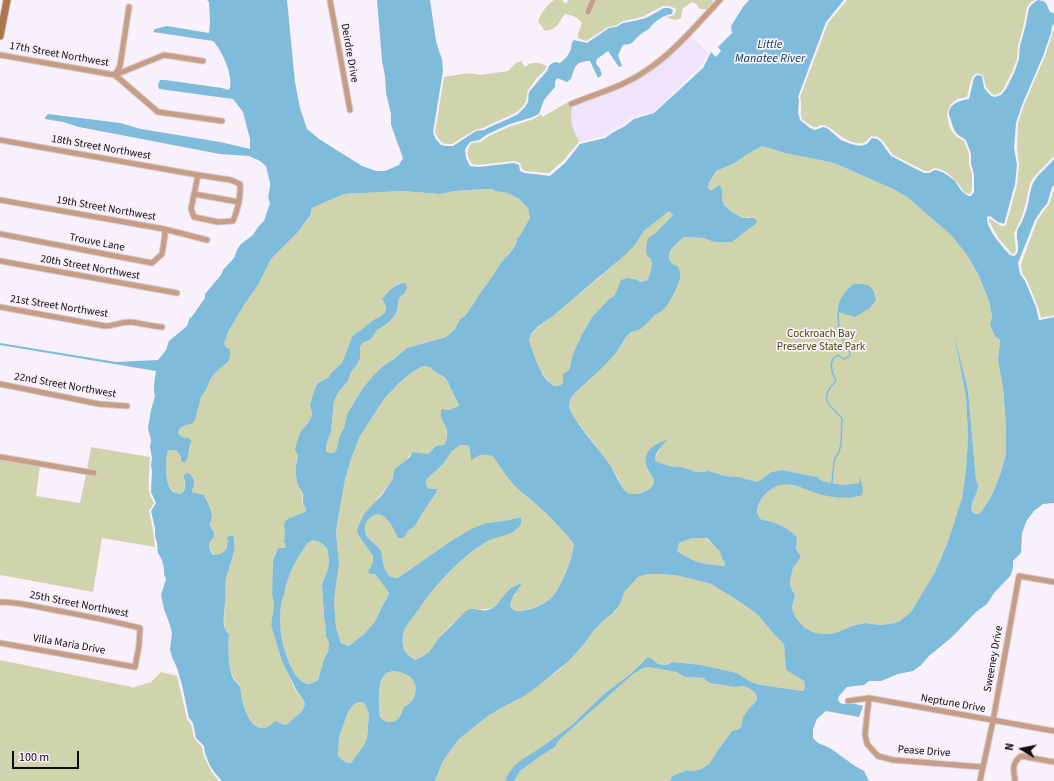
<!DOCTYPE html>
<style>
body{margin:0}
#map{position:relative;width:1054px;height:781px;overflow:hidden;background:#f8f0fb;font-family:"Source Sans 3",sans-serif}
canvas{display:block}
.north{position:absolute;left:1002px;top:729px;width:40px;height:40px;-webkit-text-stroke:3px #f8f0fb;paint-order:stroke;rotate:280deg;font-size:11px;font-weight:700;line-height:16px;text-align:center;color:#0e0b0e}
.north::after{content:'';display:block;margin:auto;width:14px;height:18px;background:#0e0b0e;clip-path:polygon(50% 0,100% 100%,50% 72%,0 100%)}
.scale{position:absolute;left:12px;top:751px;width:67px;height:18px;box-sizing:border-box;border:2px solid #0e0b0e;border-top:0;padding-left:5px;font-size:12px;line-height:14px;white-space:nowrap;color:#0e0b0e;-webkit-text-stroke:3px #f8f0fb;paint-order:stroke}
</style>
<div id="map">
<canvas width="1054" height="781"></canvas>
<div class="north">N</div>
<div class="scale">100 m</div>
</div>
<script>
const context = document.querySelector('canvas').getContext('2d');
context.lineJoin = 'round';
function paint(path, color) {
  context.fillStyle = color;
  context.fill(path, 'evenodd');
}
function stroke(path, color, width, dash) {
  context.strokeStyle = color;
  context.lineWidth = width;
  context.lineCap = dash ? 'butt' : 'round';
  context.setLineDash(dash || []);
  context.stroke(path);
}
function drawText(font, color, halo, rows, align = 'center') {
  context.font = font + ' "Source Sans 3",sans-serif';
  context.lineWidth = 3.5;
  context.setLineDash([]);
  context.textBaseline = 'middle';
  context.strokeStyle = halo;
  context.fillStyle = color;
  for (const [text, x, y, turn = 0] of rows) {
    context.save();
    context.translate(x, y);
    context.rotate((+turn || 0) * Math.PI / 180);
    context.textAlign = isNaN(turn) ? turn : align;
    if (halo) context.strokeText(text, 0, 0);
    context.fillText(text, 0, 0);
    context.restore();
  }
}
paint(new Path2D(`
 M690,35L708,53L701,66L653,112L632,117L623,125L611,131L604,136L579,142L572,129L570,115L572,109L571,107L625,86L644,75L658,66L680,46Z`), '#efe4f9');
paint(new Path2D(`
 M554,0H563V2L567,3L568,0H590L584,13L589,15L596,0H712L713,2L707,9H700L696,4L692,2L683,8L681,18C676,21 672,20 667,17L674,15L676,10L675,8L668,6H663L644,16L634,19L623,21L615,26L608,27L586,41L578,38V34L582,23C577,16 573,16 565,14C558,23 558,29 545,31L541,25L538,22C541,12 546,6 554,0Z
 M847,0H1035L1031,2L1027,7L1023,28L1018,45L1017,59L1012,72L1004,88L1000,93L995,95L992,94L986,87L983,75L977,73L972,77L967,97L958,99L951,104L948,110L947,115L950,128L953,133L957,137L964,141L969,154V164L972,174V189L970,194L965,193C957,182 948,169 934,168L929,171H925L893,155L883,141L878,137L871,136C869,138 867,141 865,142C862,144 859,143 856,143C841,140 837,131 826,126C817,122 819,133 807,123C805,122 803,120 802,119C799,112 803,104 800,97L828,23Z
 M1054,29V156L1033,178L1030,184L1027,196L1026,203L1021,219L1014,233L1016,251L1013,254H1012L999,239L989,221V218L1001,226H1005L1006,225L1017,185L1019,165L1017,148L1018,123L1024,105L1045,56Z
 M521,61L525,67C532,61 539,62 547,66L545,70L537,78L528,90L526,101L523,106L517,112L507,117L491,124L483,128L475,130L452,144H447L442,143L438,138L435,132L444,77L469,73L480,75L508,71L516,63Z
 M568,102L567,103L569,107H571L572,108C569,121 574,131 579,142L572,150L563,161L549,173L525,171L522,169L520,163L514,161L478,165L472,164C466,155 466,152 471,143L481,142L489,136L511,126L534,119L541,114L542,117Z
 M762,146L769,148L784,153L815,159L834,163L893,189L907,197L951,235L967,255L978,274L989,301L992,316L990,325L1000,340L998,360L1003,388L1006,426V454L1000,475L992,495L981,512L978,514L973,513C968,503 978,496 978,486C978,484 977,482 976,480L968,390L956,346L966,397L968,437L966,471L962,498L947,544L935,572L911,612L900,621L895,623L881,625L865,623L852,626L835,633L826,634L815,633L805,628L795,617L792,608L795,595L791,588L790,581L793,568L801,557L796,549L797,537C785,525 776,523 759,519L757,515L758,508L761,500L766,493L774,487L778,485L785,484L803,488L814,492L858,497L860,478L859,483L844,485L832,483L822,481L817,477L782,470L771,472L766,476L757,482L739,477L725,476L709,471L695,472L691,470L681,467L669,466L654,461V459L660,449L646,462L648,471L653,476L654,480L652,487L647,491L640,493L634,495L629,494L623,488L617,476L605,458L575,419L571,412L569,405V401L578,390L590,379L615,354L628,335L633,331L638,330L643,327L656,314L666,307L673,297L680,280L668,258C671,249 677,243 684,237L703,238L714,242H732L750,228L756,224L749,217L744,218L732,212L724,205L722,199V191L716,187L711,192L708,189L709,183L716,171L733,164L748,154Z
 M486,189H491L495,191L508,193L519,199L528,208L530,218L519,237L517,238L516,244L511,252L503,260L487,284L482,290L466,315L460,319L455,329L446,337L407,348L394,359L383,366L363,388L347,414L344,428L340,435L336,451L333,453L326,452V446L331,432L334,401L338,393L348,381L351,372L356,366L359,346L364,342L368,341L372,338L377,330L385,326L389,322L397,311L399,298L404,294L399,283L393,287L382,299L385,304L386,308L385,312L380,318L373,320L360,331L356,333L352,337L342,363L331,373L329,377L318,383L315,388L310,405L312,414L310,420L306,424L296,462L297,466L296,474L297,481L303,493L302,501L306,508V511L301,514L291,517L285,530L284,543H286L285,548L275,553L273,560L272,594L274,604L271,625L282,662L297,693L303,699L305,704L302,711L286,725L282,724L277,722C272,725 266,729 260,728C249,728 243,705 241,696C241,693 241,689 240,686C239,683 236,682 234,679C228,669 228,646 229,634L225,630L224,621L225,597L224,590L226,578L233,557L235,541L227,540C228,549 223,555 214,555C208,548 208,543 214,537V532L210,526C210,523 212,520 212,517C212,509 207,502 204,495L192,492V489L194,485L184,478C185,484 186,489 181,494C178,493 175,493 172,490C165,484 165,460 168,451L172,450H176L185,463L188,457L191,445L186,439L180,436L178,433L180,428L186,425L192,424L197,412L198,405L201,397L206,390L211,378L217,371L228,362L227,348L224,344L228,332L244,305L258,285L271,259L298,232L310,217L312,208L344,194L402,191L440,194L455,191Z
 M1054,189V315L1041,318L1038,307L1027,280L1022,273L1021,264L1037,221L1045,209L1049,205Z
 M669,211L673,215L661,227L657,232L650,258C653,265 651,274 647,280L641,282L632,278L615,295L609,299L596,313L594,314L581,336L573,354L569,370L563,374V382L560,386H556L550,383L540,370L529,343L530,336L534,331L542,324L553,316L601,276L635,245L644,231Z
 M424,366L429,367L437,373L443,376L447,380L452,391L458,403L459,406L449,410L441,409C440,418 444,420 446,428C447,432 447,437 447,442L444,445C442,445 438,445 435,446C432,448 432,452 428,455L421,453L412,452C407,462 393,469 392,480L375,503L359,536L373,556L375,574L389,593C387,601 380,616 375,622C369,631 358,639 349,646L341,643L336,627L334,601L339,564L336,533L338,518L345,480L351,459L360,436L384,399L398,384L411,373L419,368Z
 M460,445H468L477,456L483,454L493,455C499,465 505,475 512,483C519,491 528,497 536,504C550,516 563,529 574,544C572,559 562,587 551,598C544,604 535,607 526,610C519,612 514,612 510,606V601L516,594L508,591C497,605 493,612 473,609L452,624L438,639L429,652L422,657L415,660C410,657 404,653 403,646C402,641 403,633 405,628C408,621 415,614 419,608C438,582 460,558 488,541C496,536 507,534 517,530L521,517L504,521L486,523L471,529L451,541L398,578L390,577C387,573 385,568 383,563C382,559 383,555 381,551C376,542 363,540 365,526C366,522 369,518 373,516C385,509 394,528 398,537L404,538L408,531L415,526L422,514L436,493L427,487L426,483L427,479L444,463L452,451Z
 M91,447L150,457C149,463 150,468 149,474C149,486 147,492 154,503L149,511C152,523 154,535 155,547L102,538L93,592L0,575V459L40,466L36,496L80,503L86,474L96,475V471L87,469Z
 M692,538H706L720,552L722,559L725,563V566C722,566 719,565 716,565C699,564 690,560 677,551L679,543Z
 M313,540L320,542L327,548L329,559L328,569L322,584L324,618L326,627V636L329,643L328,652L324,659L318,680C316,681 313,683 310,684C293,685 283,647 281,634C280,625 280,613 281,604C282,601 283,598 284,595C287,580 292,566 301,553C305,547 307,542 313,540Z
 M648,574H662L680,576L711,584L737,600L757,614L774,634L784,644L786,670L804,681L806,688L803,691L761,685L751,682L737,673L702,665L673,662L665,665L658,664L652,659L642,662L628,676L605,693L572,725L540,748L524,758L507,776L505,781H435L443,761L459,739L488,716L554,674L569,661L584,644L594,630L604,620L612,614L620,604L625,591L631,584L638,577Z
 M0,660L132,687V688L151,682L161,672L177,676L187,719L191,724L194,738L202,747L203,754L209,767L213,774L219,781H0Z
 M648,667L676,672L685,677L703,678L710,683L716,684L735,687L743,686L749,688L756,694L757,700L743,717V726L739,729L732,731L718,750L710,763L701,769L693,771L687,770L672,776L670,781H514L520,771L542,755L555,747L559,740L632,675L643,668Z
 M393,671C399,672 406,673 411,678C420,687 415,703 404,707C401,715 399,723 388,722C384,721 383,720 380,717C379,706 376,679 387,673C387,673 392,671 393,671Z
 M360,702L365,703L369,715L367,738L364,745L351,763L345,762L338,756L339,737L348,712L354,704Z`), '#d0d4ad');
paint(new Path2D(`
 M207,0H287L295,82L300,108L307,129L319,139L362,166L376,171H385L399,165L403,158L391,125V114L386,93L385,76L382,61L377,0H430L436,41L439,51L442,59L443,71L433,132L435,138L441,145L447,146H453L476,131L484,130L492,126L508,119L518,114L525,107L528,102L529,92L539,80L547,71L549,66L551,64L555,62L560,63C565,59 569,55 571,49C572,45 571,43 574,40L587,43L609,28L616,27L623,23L634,21L646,18L664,8H669L673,10L672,14C665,15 658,19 653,24C651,26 650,28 649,29C646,31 643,32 641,34C632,41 635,44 623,45L618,55L622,66L619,67L608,51L597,59L596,63L600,69L602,75L598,78L590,61C575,61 575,67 571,79L567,82L557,78L555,82V87L544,100L539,114L533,117L510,124L488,134L479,140L470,142L465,149L466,158L470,166L478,167L514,163L519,165L520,171L525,173L550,176L565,163L580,144L605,138L612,133L625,126L634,119L654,113L703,68L711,52L716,57L721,51L718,47L732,33L731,26L743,7L749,0H844L826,22L798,97L799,100L798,112L800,120L810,128L815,130L823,127L827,128L841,140L851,144L861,146L867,144L872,138L877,139L881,142L891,156L924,173H930L934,170C941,170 949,176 954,180C959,186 961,193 969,196H971L974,192V174L971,164V154L966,140C955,133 955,133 951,121C951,119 949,116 949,115C948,104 961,100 969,99L974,78L977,75L982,76L984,88L991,96L995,97L1001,95L1006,89L1014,73L1019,59L1020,46L1025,28L1029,8L1032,4L1038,0L1043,1L1046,3L1050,12L1054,13V24L1052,26L1051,33L1043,56L1022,105L1016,123L1014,148L1017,165L1015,184L1004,224L998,222L990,216L987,217C986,229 1002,246 1010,255L1014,256C1022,252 1016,241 1017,233C1017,228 1022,224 1023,219C1025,214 1027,209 1028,204C1030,196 1030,187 1035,180C1040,172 1048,167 1054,159V185L1052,187L1047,204L1043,208L1035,220L1018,263L1020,274L1025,281L1036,307L1039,320H1040L1054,317V503L1043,504L1034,511L1027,520L1022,533L1021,553L1013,561V567L1011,575L994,593L987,604L976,612L952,637L929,656L921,665L913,671L898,674L881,681H869L864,685L847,687L839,696L838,699L840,703L843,704L851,703L863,706L859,717L826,711L817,719L813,729V738L818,743L830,748L855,766L864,771L869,781H670L672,776L687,770L693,771L701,769L709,764L718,750L732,731L739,729L742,726L743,717L748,710L757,700L756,694L749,688L743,686L735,687L716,684L710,683L703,678L685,677L676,672L648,667L643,668L632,675L559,740L555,747L542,755L520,771L514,781H505L507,776L514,766L524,758L540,748L572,725L605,693L628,676L648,657L652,659L658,664L666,665L673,662L702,665L737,673L751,682L761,685L803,691L805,688L804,681L786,670L784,644L774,634L757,614L737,600L711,584L680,576L662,574H648L638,577L625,591L620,604L612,614L604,620L594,630L584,644L569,661L538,686L524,696L501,708L488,716L459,739L443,761L435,781H222L215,773L210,766L205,753L204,746L196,738L193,723L189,718L182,685L177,668L172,657L170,649L172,633L170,625L164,609L161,595L166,579L164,574V569L162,560L158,553L157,542L155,536V528L151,511L156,503L151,492L152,472L151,465L152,458L150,447L151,440L148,428L151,410L155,396L154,391V385L156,371L0,345V343L116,362L158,360L166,350L169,341L187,326L190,317L191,318L205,298V294L221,275L223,270L234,258L237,250L241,244L253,235L258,227L264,221L270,203C266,196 271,190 270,183C269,177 267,172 266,166L260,161L249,156L220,154L79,127L63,122L45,119V117L48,114L120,123L141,129L220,142L250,149V139L243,112L233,99L159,89L158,85L160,80H165L222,88L228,90L230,88C233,74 222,51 213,41L153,32L155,29L167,26L209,33L210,23L209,2ZM762,146L769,148L784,153L815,159L834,163L893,189L907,197L951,235L967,255L978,274L989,301L992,316L990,325L995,336L1000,340L998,360L1003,388L1006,426V454L1000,475L992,495L981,512L978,514L973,513C968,503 978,496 978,486C978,484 977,482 976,480L968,390L954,335L966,397L968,437L966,471L962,498L947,544L935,572L911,612L900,621L895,623L881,625L865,623L852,626L835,633L826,634L815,633L805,628L795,617L792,608L795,595L791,588L790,581L793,568L801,557L796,549L797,537C785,525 776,523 760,519C756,513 757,508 760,502C762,497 766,493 770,490C784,479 799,487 813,492C826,497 849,500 862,495L863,489L860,477L859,483L844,485L832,483L822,481L817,477L782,470L771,472L766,476L757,482L739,477L725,476L709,471L695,472L691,470L681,467L669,466L655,461C654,453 662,446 667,440C652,444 641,453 648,470C649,473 652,475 653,478C657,488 644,493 636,494C625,496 622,486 617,478C615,473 612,469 610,465C602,452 569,417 569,405C568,397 584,385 589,380C598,372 607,363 615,354C620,348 623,340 629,334C633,330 638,331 642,328C647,324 651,319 655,315C658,313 662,311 665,308C670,303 679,285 680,278C681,274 679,270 678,267C675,265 671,264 670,261C665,252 679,242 684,237L703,238L714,242H732L750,228L756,224L757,221L754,218H743L732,212L724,205L722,199V191L720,185L716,187L711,191L708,188L709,183L716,171L733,164L748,154ZM486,189H491L495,191L508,193L519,199L528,208L530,218L519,237L517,238L516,244L511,252L503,260L487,284L482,290L466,315L460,319L455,329L446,337L407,348L394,359L383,366L374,375L363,388L347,414L344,428L340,435L336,451L333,453L326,452V446L331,432L334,401L338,393L348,381L351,372L356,366L360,358V346L364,342L368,341L372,338L377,330L384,326L389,322L394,316L397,311L399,298L404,294L407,288L405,283C395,283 389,291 382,299L385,304L386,308L385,312L380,317L373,320L360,331L356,333L352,337L342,363L331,373L329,377L318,383L315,388L310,405L312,414L310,420L300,433L295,449L298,456C295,465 295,478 299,487C300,489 302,491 303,493C304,496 302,499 303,502C304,506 306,507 306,511C298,517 280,516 285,530L284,543H286L285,548H279L277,550L273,560L272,594L274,604L271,625L282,662L298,693L303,699L305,704L302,711L286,725L282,724L275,721C272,723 270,726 267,727C251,734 244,708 241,696C241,693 241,689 240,687C239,684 236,682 234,680C228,670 228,645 229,634C227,632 226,631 225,629C222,620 225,610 225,601C226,593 224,587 226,579C229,566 238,550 233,536H230L227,537C227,540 228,542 227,545C227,552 219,555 213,555C208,548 208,543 214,537V532L210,526C210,523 212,520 212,517C212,509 207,502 204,495L192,492C192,488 194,488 194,484C195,481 192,477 190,474L187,473L184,475C184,482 188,488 181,494C178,493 175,493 172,491C165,484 165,460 168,451L172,450H176L181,457V461L185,463L188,457L191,441L189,438C185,439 181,437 178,433L180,428L186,425L192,424L195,420L201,397L206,390L211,378L217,371L228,362L230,357V349L227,348L224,344L228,332L244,305L258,285L271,259L298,232L310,216L312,208L344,194L402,191L440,194L455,191ZM669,211L673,215L661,227L657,232L648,238C647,243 645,250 647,255C649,259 649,255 651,260C653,266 650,275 647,280L641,282C633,278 629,277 621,280L615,295L609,299L596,313L594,314L581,336L573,354L569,370L563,374V382L560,386C546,388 538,365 534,355C532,348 528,344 530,337C533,328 545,322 553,316L625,255L635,245L644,231ZM424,366L429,367L437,373L443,376L447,380L452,391L458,403L459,406L449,410L441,409C441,412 440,416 442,419C444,425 442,419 445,425C448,431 448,440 444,445C442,445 438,445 436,446C432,448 432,452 428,454L421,453L412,452L410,457L395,469L392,480L382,495L364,514L358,527L357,531L359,536L373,556V562L368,572L370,574H375L389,593L387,598L382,607L375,622L364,634L349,646L341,643L336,627L334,601L339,564L336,533L338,518L345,480L351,459L360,436L384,399L398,384L411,373L419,368ZM460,445H468L470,449L471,461C479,454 482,454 493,456C499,465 505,475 512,483C519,491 528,497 536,504C550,516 562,529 574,544C572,559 562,587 551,598C544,604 535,608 526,610C519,612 514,612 510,606C510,599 518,590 522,583C517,585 512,587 508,591C501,597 498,607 488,610C480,612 473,606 466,611L438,639L429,652L422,657L415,660C410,657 404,653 403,646C402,641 403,633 405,628C408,623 412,618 416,613C433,588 452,566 477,548C481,546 485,542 490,540C501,535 524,534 521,517L504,521L486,523L471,529L451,541L398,578L390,577C387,573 384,568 383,563C382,559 383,555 381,551C376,542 363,540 365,526C366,522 369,518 373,516C385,509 394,529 398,538H404L408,531L415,526L422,514L436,493L437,489H430L427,487L426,483L427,479L444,463L452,451ZM692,538H707L720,552L722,559L725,563V566C722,566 719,565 716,565C700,564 690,560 677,551L679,543ZM313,540L320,542L327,548L329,559L328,569L322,584L324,618L326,627V636L329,643L328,652L324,659L318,680C316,681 313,683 310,684C293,685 283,647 281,634C280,625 280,613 281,604C282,601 283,598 284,595C287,580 292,566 301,553C305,547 307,542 313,540ZM393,671C399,672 406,673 411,678C420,687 415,703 404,707C401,715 399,723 388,722C384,721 383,720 380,717C379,706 376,679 387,673C387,673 392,671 393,671ZM360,702L365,703L369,715L367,738L364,745L351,763L345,762L338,756L339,737L348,712L354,704Z
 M854,284C860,284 870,283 873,290C875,293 875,297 876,300L870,308L855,317L838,312C837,301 845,290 854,284Z`), '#7fbcdc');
stroke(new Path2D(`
 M832,483L834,462L835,458L839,452L841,444L842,418C828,404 818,399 836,381C832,373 827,360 838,355L844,359L850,356L849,349L839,334L838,312`), '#7fbcdc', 1.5);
const street = new Path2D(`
 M330,0L350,110
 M588,12L593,0
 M0,55L115,75
 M115,75L158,112L222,121
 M115,75L164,55L203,61
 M115,75L120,66L129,7
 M571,104C595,94 622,87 644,72C674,53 696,25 720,0
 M0,140L198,175L231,180L240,184C241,197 238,209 233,221L218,222L194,217L191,209L198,175
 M194,194L239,202
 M0,200L164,229L207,240
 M0,234L152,263L162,254L165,235L164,229
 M0,261L177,293
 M0,307L105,326C113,326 121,322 130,322C140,323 151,326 162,327
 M0,384L99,404L127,406
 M0,457L94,473
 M0,602C16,602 33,606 49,609C80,615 109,620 140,628L139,646L135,667L0,643
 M869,698L865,734L867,744L878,756L893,760L982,767
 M848,701L869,698L1054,731
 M1015,780C1013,770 1012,763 1021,756L1054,762
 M980,781L993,721L1019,576L1054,582`);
const secondary = new Path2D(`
 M0,36L7,0`);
stroke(street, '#d3cbd5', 7);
stroke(secondary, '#d3cbd5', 9);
stroke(street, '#c79e83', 5);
stroke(secondary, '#ae744a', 7);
drawText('11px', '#0e0b0e', '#f8f0fb', [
 ["Deirdre Drive",349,53,80],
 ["17th Street Northwest",59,55,10],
 ["18th Street Northwest",101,148,10],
 ["19th Street Northwest",106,209,10],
 ["Trouve Lane",97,243,11],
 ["20th Street Northwest",90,268,10],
 ["21st Street Northwest",59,307,9],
 ["22nd Street Northwest",65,386,10],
 ["25th Street Northwest",79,605,11],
 ["Villa Maria Drive",69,645,10],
 ["Sweeney Drive",994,659,-80],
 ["Neptune Drive",953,704,10],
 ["Pease Drive",924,752,4]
]);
drawText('11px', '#494c06', '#f8f0fb', [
 ["Cockroach Bay",821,335],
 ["Preserve State Park",821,348]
]);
drawText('italic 12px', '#033a50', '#f8f0fb', [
 ["Little",770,45],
 ["Manatee River",770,59]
]);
</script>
